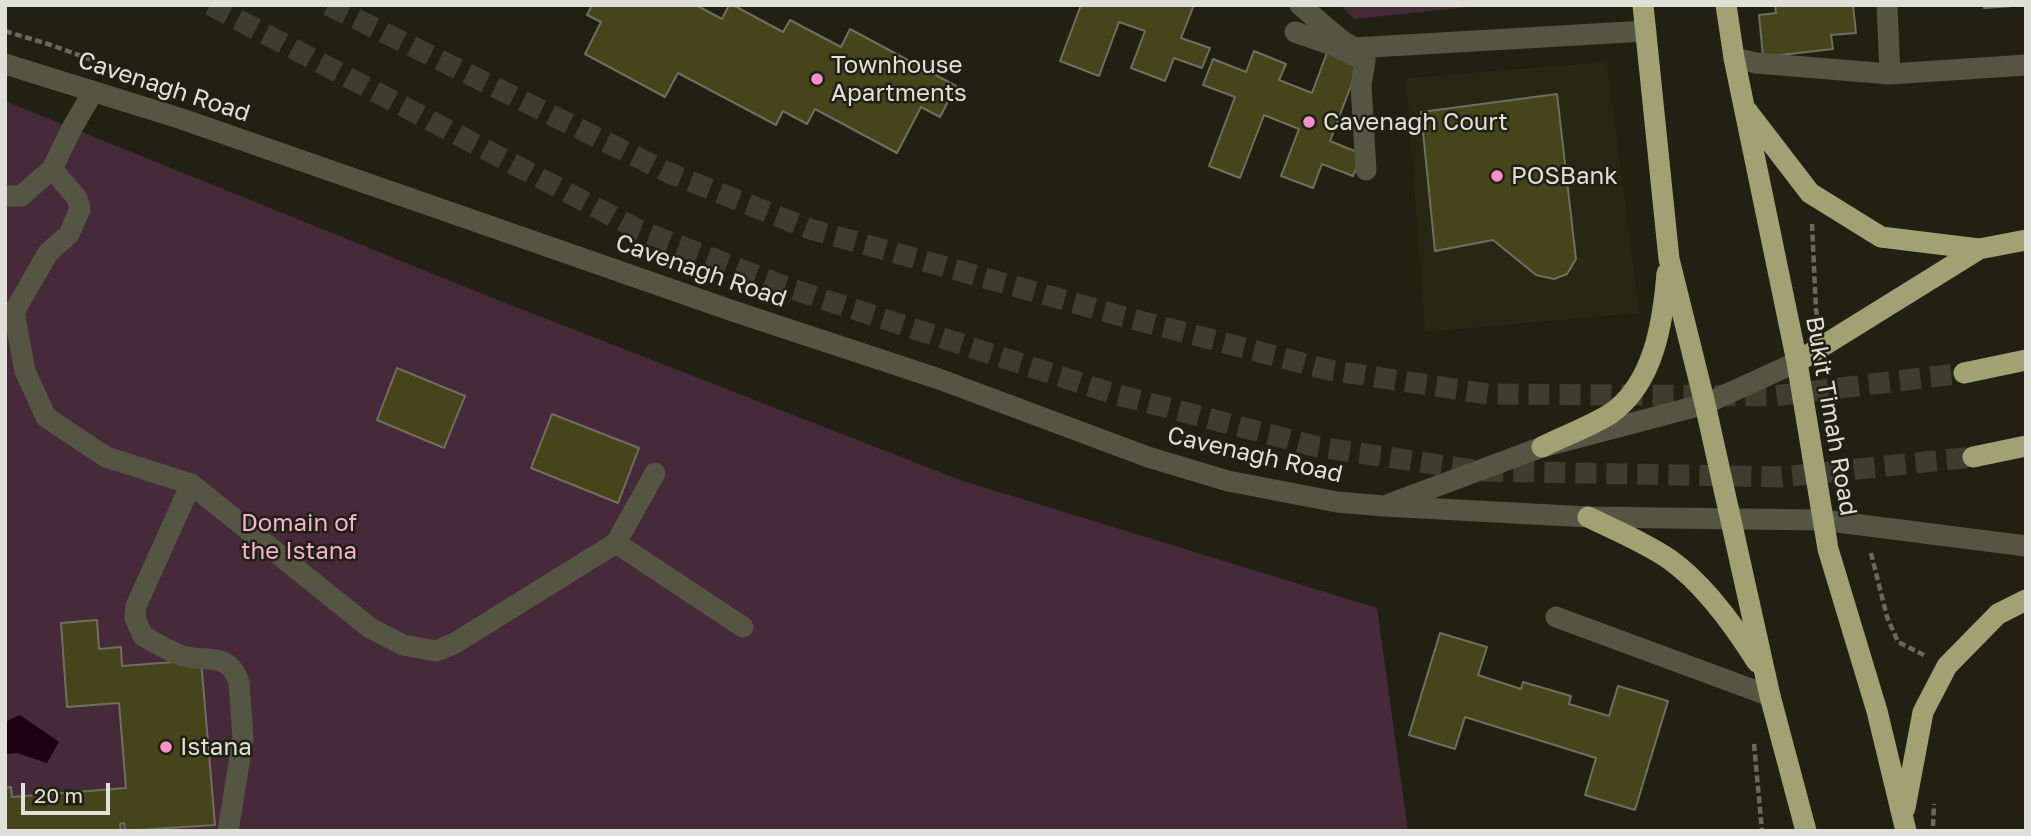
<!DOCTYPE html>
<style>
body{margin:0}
#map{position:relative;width:2031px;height:836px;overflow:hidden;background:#202013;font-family:"Golos Text",sans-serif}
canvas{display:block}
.frame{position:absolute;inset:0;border:7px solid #dfe0d7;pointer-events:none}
.scale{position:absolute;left:21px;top:783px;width:89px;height:32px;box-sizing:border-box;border:4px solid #dfe0d7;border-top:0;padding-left:9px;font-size:21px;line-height:24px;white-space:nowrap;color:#dfe0d7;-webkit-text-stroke:5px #202013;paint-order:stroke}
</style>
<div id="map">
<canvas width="2031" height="836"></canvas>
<div class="frame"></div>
<div class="scale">20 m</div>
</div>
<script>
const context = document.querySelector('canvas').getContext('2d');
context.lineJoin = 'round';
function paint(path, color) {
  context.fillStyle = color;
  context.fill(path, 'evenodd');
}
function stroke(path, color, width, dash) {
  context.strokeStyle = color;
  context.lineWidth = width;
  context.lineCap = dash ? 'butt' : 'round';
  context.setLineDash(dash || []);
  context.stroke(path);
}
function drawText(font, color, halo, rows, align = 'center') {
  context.font = font + ' "Golos Text",sans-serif';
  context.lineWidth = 5;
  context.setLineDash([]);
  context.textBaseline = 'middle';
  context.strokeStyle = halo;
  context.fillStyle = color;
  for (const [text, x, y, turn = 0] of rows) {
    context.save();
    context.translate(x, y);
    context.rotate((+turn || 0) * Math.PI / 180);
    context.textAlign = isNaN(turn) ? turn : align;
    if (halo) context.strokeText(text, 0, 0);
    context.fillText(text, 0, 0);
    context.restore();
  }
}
paint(new Path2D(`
 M1607,62L1639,313L1425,332L1406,78Z`), '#272714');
paint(new Path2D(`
 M1340,5H1489L1354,19Z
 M5,101L493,298L960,480L1377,608L1408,831H5Z`), '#462a3a');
paint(new Path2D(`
 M20,715L59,742L47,763L17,753L5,754V722Z`), '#1d0112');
const building = new Path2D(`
 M592,5H696L722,19L729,5H733L783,32L790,20L841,47L850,29L956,86L940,117L921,107L897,153L815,109L807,124L783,111L776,125L678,73L665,97L585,54L601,22L587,15Z
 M1081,5H1194L1181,38L1210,48L1202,68L1174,58L1165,81L1131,68L1145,31L1119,22L1099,76L1060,61Z
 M1775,5H1853L1856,33L1831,35L1833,49L1763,57L1759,15L1776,13Z
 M1984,5H2026L1984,8Z
 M1328,50L1360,62L1330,141L1362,154L1353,176L1322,164L1313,188L1281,176L1299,129L1264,115L1240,178L1209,166L1235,97L1203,85L1213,59L1246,72L1254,51L1286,64L1279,80L1312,93Z
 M1557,94L1576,259L1567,274L1554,279L1536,275L1493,240L1435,251L1421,112Z
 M397,368L465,396L444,448L377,420Z
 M552,414L639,448L618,503L531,468Z
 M97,620L99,649L121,647L122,666L201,660L215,825L125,831L124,823L120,824L121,831H5V788L11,787L12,797L126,788L119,703L67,707L61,623Z
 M1440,633L1487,647L1478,675L1521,689L1523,682L1571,696L1569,704L1609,716L1618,686L1668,701L1635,810L1585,795L1596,758L1465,717L1455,749L1409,735Z`);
paint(building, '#46441a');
stroke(building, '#6f6f60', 2);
stroke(new Path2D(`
 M210,5L639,230L789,288L1111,393L1318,447L1481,471L1781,477L1973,457
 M328,5L665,171L810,229L1121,316L1329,370L1488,394L1774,396L1964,373`), '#3d3d30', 21, [21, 10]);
stroke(new Path2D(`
 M5,31L51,45L117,69
 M1812,224L1816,310L1818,320
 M1871,553L1887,617L1898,642L1924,655
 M1754,744L1762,831
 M1933,826L1934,804`), '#69695e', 4.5, [7, 3.5]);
stroke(new Path2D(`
 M1300,5L1340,39L1354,48L1646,31
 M1887,5L1890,74
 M1295,32L1335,46L1365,61L1361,85L1366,170
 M1734,58L1756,63L1890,74L2026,65
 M5,64L182,119L736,312L939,379L1148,457L1228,481L1337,502L1384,506L1588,517L1822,520L2026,546
 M52,169L77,198L80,209L69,234L48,253L14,312L25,371L46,417L106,457L191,484L370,628L403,645L436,651L455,643L616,543L655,473
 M5,196H21L52,169L72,128L93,92
 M191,484L136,606L135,618L143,636C156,643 170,652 183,656C208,663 229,651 239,683L243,738L228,831
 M1389,504L1542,447L1705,404L1797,362
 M616,543L743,627
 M1556,617L1770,696`), '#555543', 21);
stroke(new Path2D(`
 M1643,5L1669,259L1705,404L1770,696L1806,831
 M1726,5L1734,58L1797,362L1828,549L1877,711L1906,831
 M1747,111L1810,193L1881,237L1979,249L2026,240
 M1797,362L1979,249
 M1964,373L2026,360
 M1542,447C1562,437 1591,426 1610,414C1654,384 1663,322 1667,273
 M1973,457L2026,446
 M1588,517C1615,530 1644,542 1669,559C1703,583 1735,627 1757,662
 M1905,808L1923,712L1947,666L1998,614L2026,600`), '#a1a174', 21);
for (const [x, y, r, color] of [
 [817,79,7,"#f890cc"],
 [1309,122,7,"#f890cc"],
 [1497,176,7,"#f890cc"],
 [166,747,7,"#f890cc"]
]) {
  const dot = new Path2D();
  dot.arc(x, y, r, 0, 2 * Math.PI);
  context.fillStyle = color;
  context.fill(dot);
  stroke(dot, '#202013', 2.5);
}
drawText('24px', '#dfe0d7', '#202013', [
 ["Townhouse",831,65],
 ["Apartments",831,93],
 ["Cavenagh Court",1323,122],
 ["POSBank",1511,176],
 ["Istana",180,747]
], 'left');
drawText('24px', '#dfe0d7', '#202013', [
 ["Cavenagh Road",164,87,18],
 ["Cavenagh Road",701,271,19],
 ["Bukit Timah Road",1831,416,80],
 ["Cavenagh Road",1255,455,13]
]);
drawText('24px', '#f4b0d5', '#202013', [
 ["Domain of",299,523],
 ["the Istana",299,551]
]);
</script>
